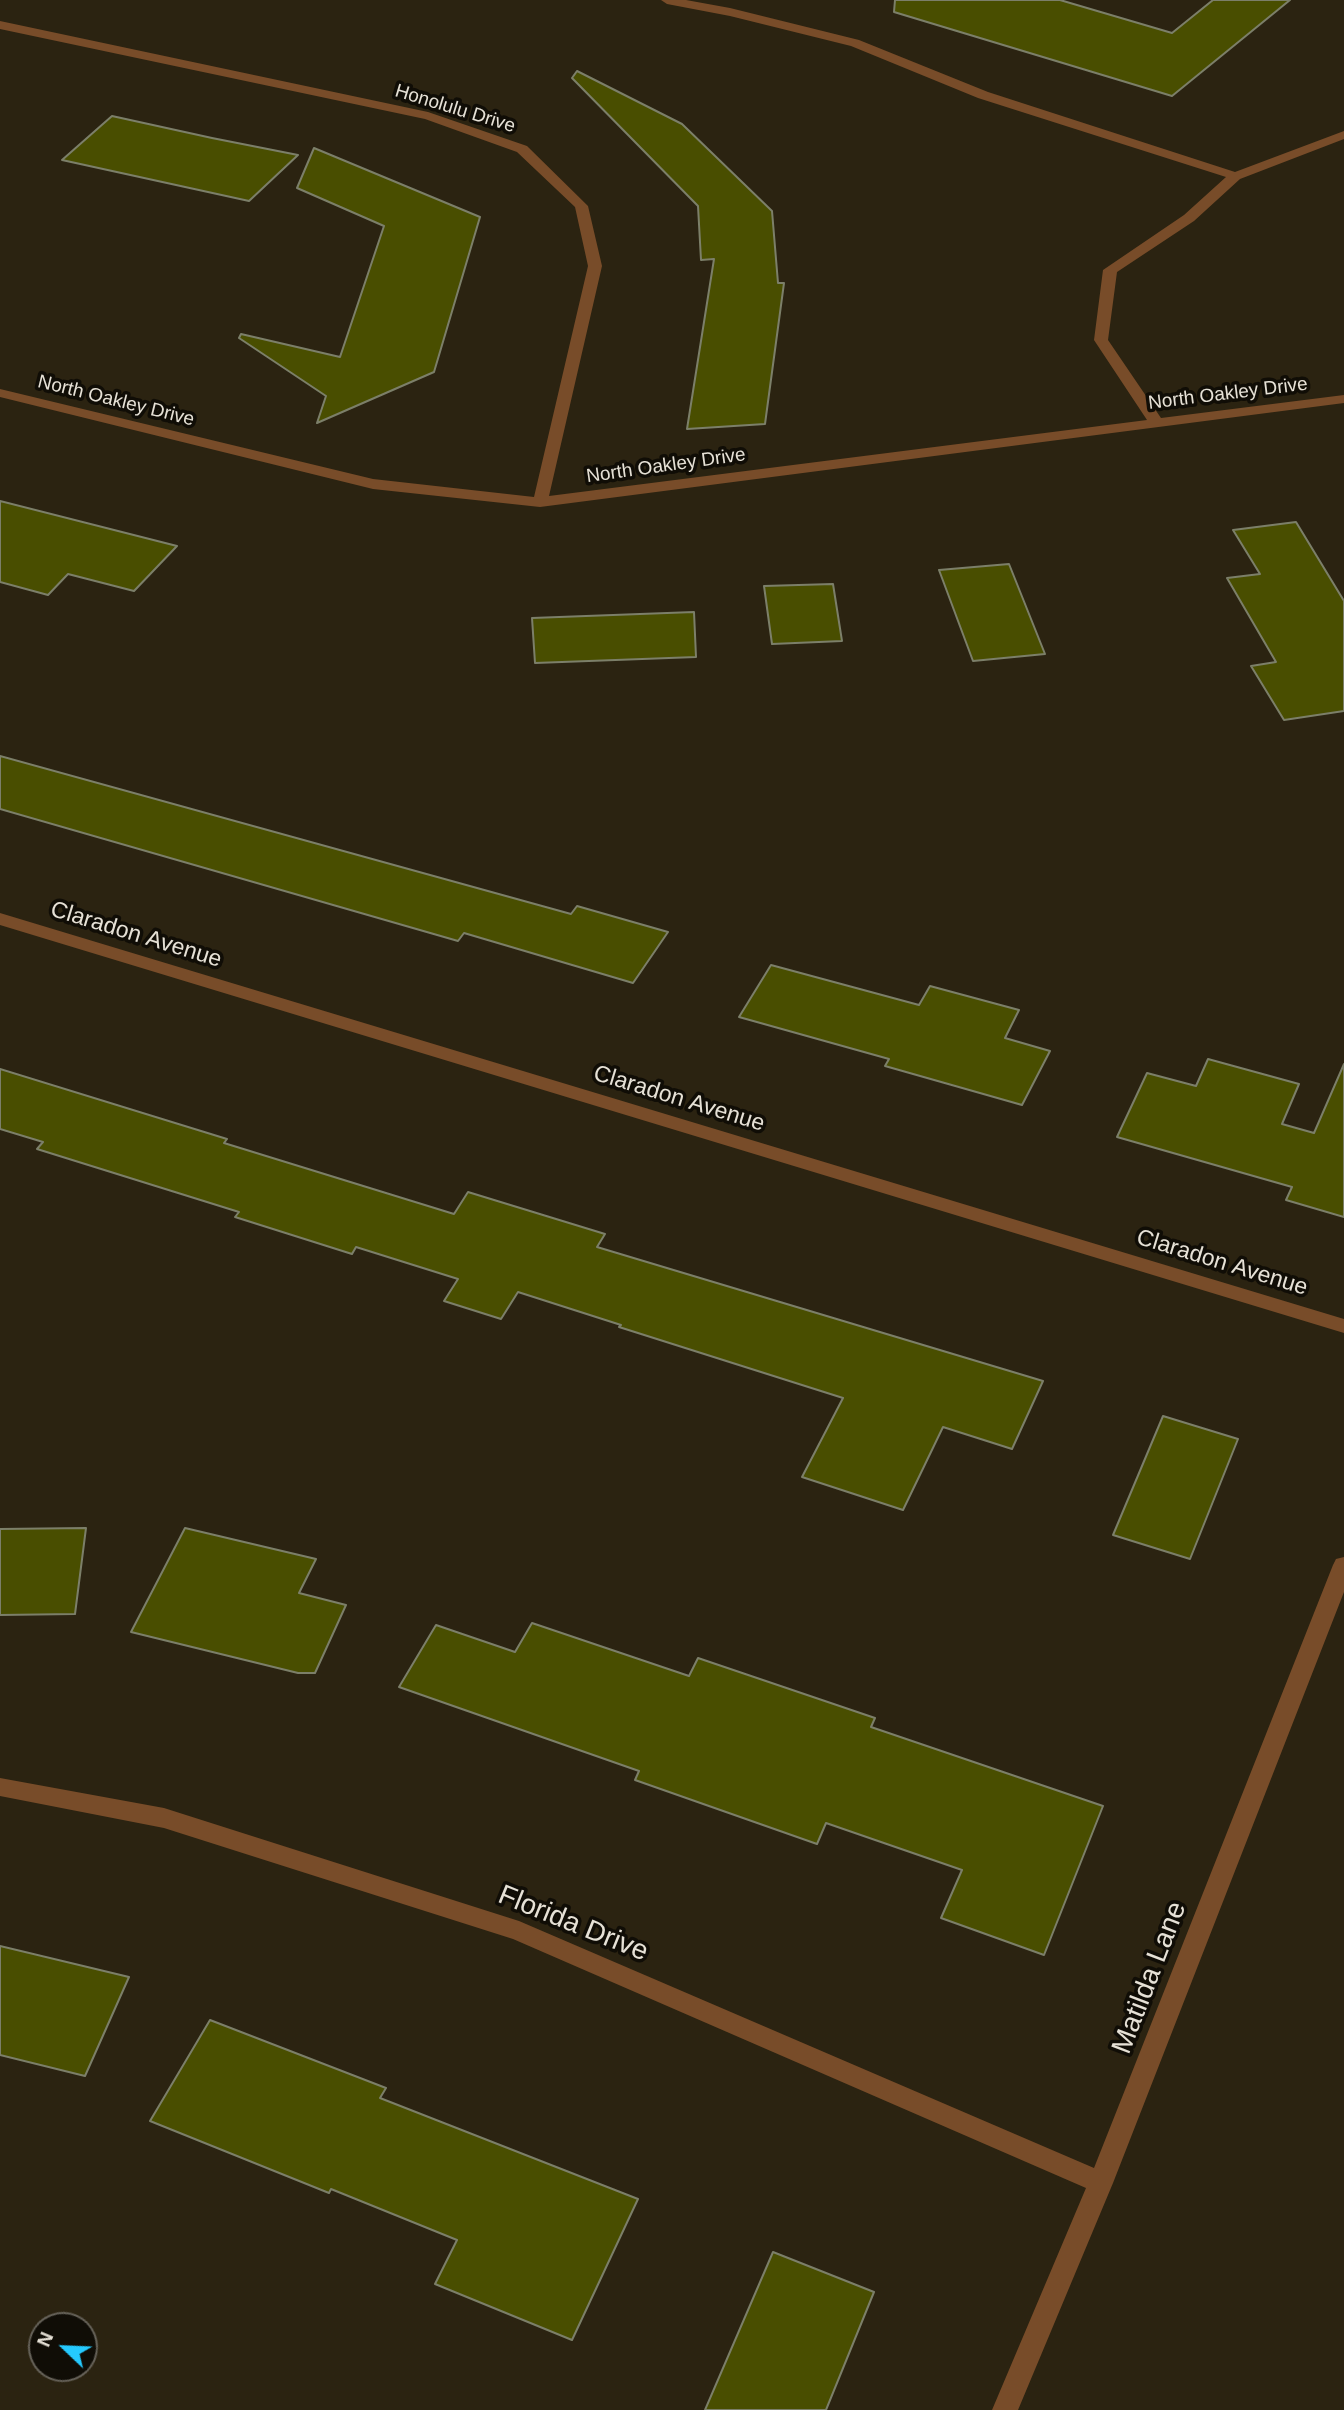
<!DOCTYPE html>
<style>
body{margin:0}
#map{position:relative;width:1344px;height:2410px;overflow:hidden;background:#2b2311;font-family:Arial,sans-serif}
canvas{display:block}
.north{position:absolute;left:28px;top:2312px;width:70px;height:70px;box-sizing:border-box;background:#100d06;border:2px solid #666259;border-radius:50%;rotate:293deg;font-size:19px;font-weight:700;line-height:28px;text-align:center;color:#e6e1d6}
.north::after{content:'';display:block;margin:auto;width:24px;height:32px;background:#25c9fe;clip-path:polygon(50% 0,100% 100%,50% 72%,0 100%)}
</style>
<div id="map">
<canvas width="1344" height="2410"></canvas>
<div class="north">N</div>
</div>
<script>
const context = document.querySelector('canvas').getContext('2d');
context.lineJoin = 'round';
function paint(path, color) {
  context.fillStyle = color;
  context.fill(path, 'evenodd');
}
function stroke(path, color, width, dash) {
  context.strokeStyle = color;
  context.lineWidth = width;
  context.lineCap = dash ? 'butt' : 'round';
  context.setLineDash(dash || []);
  context.stroke(path);
}
function drawText(font, color, halo, rows, align = 'center') {
  context.font = font + ' Arial,sans-serif';
  context.lineWidth = 7;
  context.setLineDash([]);
  context.textBaseline = 'middle';
  context.strokeStyle = halo;
  context.fillStyle = color;
  for (const [text, x, y, turn = 0] of rows) {
    context.save();
    context.translate(x, y);
    context.rotate((+turn || 0) * Math.PI / 180);
    context.textAlign = isNaN(turn) ? turn : align;
    if (halo) context.strokeText(text, 0, 0);
    context.fillText(text, 0, 0);
    context.restore();
  }
}
const building = new Path2D(`
 M895,0H1060L1172,33L1213,0H1290L1172,96L894,12Z
 M577,71L682,124L772,211L778,283H784L765,424L687,429L714,259L701,260L698,206L572,78Z
 M112,116L212,138L298,155L249,201L62,160Z
 M314,148L480,217L434,372L317,423L326,396L239,338L241,334L340,357L384,226L297,188Z
 M0,501L177,546L134,591L68,574L48,595L0,582Z
 M1296,522L1344,601V711L1284,720L1251,666L1276,662L1227,578L1260,574L1233,530Z
 M1009,564L1045,654L973,661L939,570Z
 M833,584L842,641L772,644L764,586Z
 M694,612L696,657L535,663L532,618Z
 M0,756L571,914L577,906L668,932L633,983L464,933L458,941L0,809Z
 M771,965L919,1005L930,986L1019,1010L1005,1038L1050,1051L1022,1105L885,1066L889,1059L739,1017Z
 M1208,1059L1299,1084L1282,1124L1314,1133L1344,1064V1217L1286,1200L1292,1187L1117,1137L1147,1073L1196,1086Z
 M0,1069L227,1139L224,1143L454,1214L468,1192L605,1234L597,1247L1043,1381L1012,1449L943,1427L903,1510L802,1477L843,1398L619,1327L621,1325L518,1292L501,1319L444,1301L458,1279L356,1247L352,1254L235,1217L239,1212L37,1149L43,1142L0,1129Z
 M1163,1416L1238,1439L1190,1559L1113,1535Z
 M86,1528L75,1614L0,1615V1529Z
 M185,1528L316,1559L299,1593L346,1605L315,1673H298L131,1632Z
 M532,1623L689,1676L698,1658L875,1718L871,1727L1103,1806L1044,1955L941,1918L962,1870L826,1823L817,1844L635,1780L639,1771L399,1687L436,1625L515,1652Z
 M0,1946L129,1977L85,2076L0,2055Z
 M210,2020L386,2088L380,2098L638,2199L572,2340L435,2284L457,2240L331,2189L329,2193L150,2121Z
 M773,2252L874,2292L826,2410H705Z`);
paint(building, '#494e00');
stroke(building, '#7c7f69', 2);
paint(new Path2D(`
 M661,0H686L730,8L859,40L988,92L1235,172L1344,131V139L1240,179L1194,221L1117,272L1108,340L1161,418L1344,395V403L540,507L373,489L0,397V389L373,479L534,497L588,266L575,207L517,152L425,119L0,29V21L428,112L527,146L588,206L602,266L549,496L1147,420L1094,340L1103,270L1184,215L1226,177L978,98L851,46L730,16L667,4Z
 M0,913L1344,1319V1333L0,925Z
 M1344,1557V1592L1113,2183L1018,2410H992L1086,2188L513,1939L164,1828L0,1796V1778L164,1808L519,1921L1094,2168L1333,1565L1336,1559Z`), '#784c29');
drawText('19px', '#e6e1d6', '#100d06', [
 ["Honolulu Drive",455,109,17],
 ["North Oakley Drive",1228,394,-7],
 ["North Oakley Drive",116,401,14],
 ["North Oakley Drive",666,466,-8]
]);
drawText('23px', '#e6e1d6', '#100d06', [
 ["Claradon Avenue",136,935,17],
 ["Claradon Avenue",679,1099,17],
 ["Claradon Avenue",1222,1263,17]
]);
drawText('28px', '#e6e1d6', '#100d06', [
 ["Florida Drive",573,1924,22],
 ["Matilda Lane",1150,1978,-69]
]);
</script>
